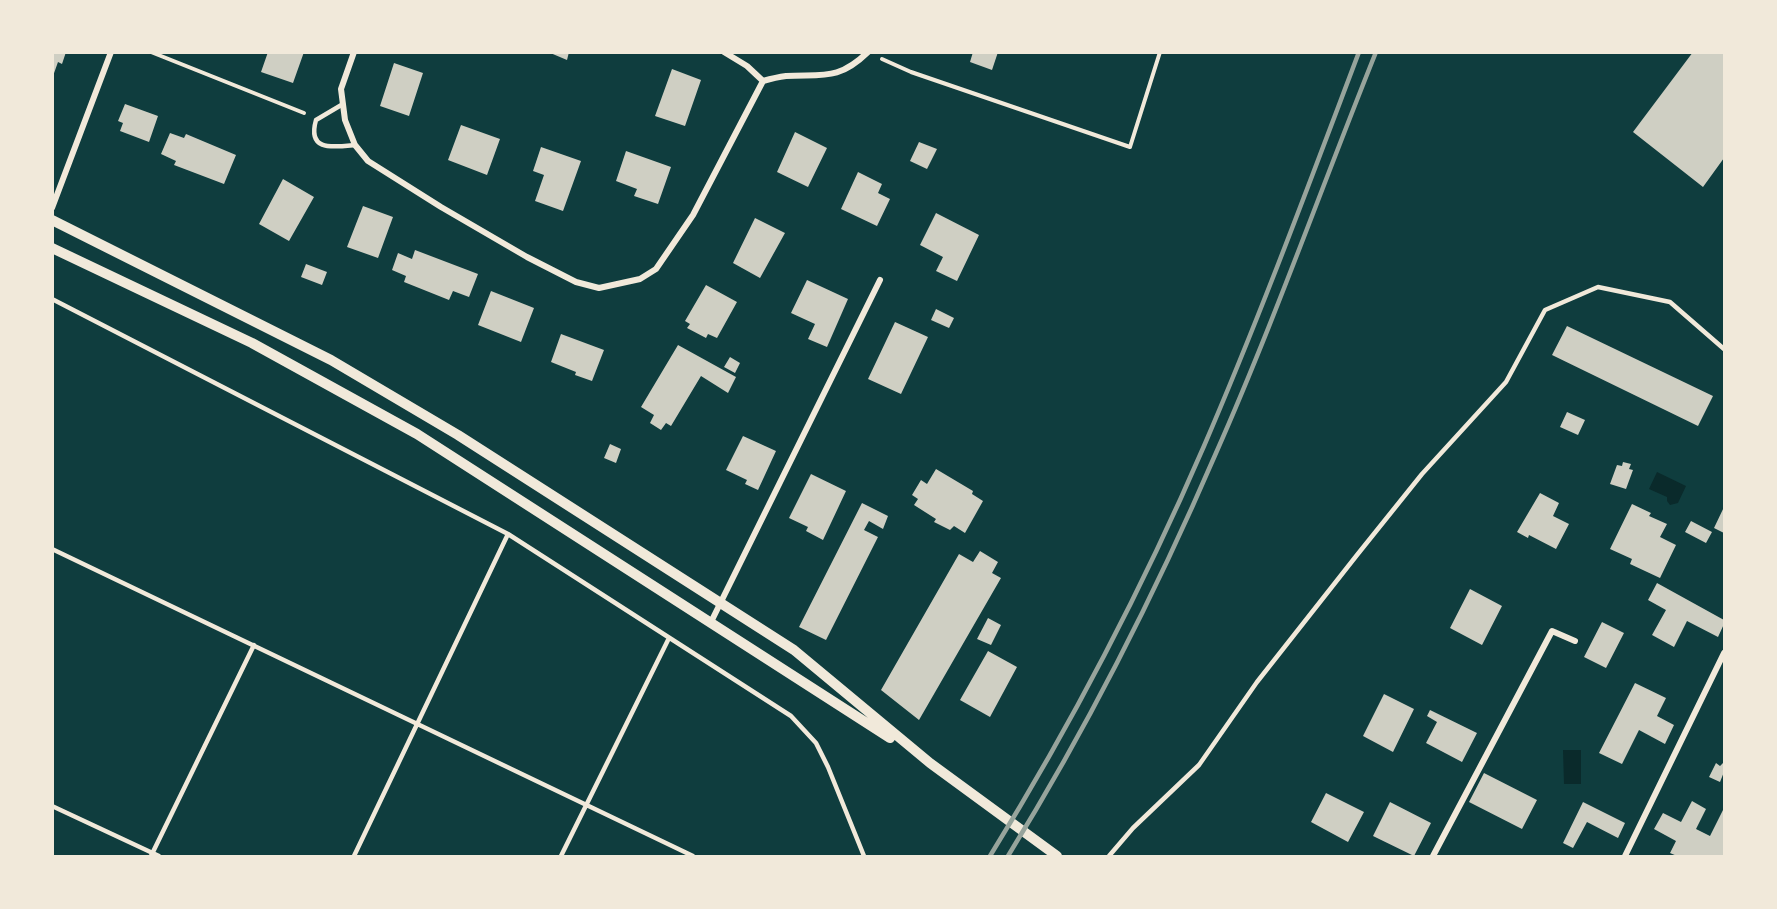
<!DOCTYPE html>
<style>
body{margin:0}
#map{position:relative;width:1777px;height:909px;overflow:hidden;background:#0f3d3e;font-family:"Work Sans",sans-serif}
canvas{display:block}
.frame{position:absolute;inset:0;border:54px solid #f1e9da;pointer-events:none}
</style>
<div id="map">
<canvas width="1777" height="909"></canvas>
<div class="frame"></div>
</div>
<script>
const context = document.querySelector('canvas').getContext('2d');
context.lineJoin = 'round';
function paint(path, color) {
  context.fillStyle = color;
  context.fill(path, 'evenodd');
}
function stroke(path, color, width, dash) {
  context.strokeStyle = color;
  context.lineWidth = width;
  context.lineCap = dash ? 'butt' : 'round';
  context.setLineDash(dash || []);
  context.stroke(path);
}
paint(new Path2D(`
 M1657,472L1686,486L1678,503L1670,505L1667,501V497L1649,489Z
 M1563,750H1581V784H1564Z`), '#0a2a2b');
paint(new Path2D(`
 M52,52H66L62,64L58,62L53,76Z
 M268,52H304L293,83L261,72Z
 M548,52H569L567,60Z
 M973,52H998L992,70L970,62Z
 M1693,52H1721L1724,55V158L1703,187L1633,132Z
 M394,63L423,73L409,116L380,106Z
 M672,69L701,80L685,126L655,116Z
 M125,104L158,116L149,142L120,131L123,123L118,121Z
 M461,125L500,139L487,175L448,160Z
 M795,132L827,148L808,187L777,172Z
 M170,133L184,138L186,134L236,155L224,184L174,165L176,161L161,154Z
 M919,142L937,149L927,169L910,161Z
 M541,147L581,161L563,211L535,201L544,175L533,171Z
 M626,151L671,167L658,204L634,196L637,189L616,181Z
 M858,172L882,184L878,193L890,199L877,226L841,209Z
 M283,179L314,197L289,241L259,224Z
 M363,206L393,217L378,258L347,247Z
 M936,213L979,235L957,281L936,271L943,257L920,245Z
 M755,218L785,233L760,278L733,263Z
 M415,250L478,274L469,297L453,291L449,300L404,282L406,276L392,270L398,253L412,259Z
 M306,264L327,272L322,285L301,277Z
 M807,280L848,299L827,347L808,339L815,324L791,313Z
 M706,285L737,302L717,338L708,334L706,338L687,328L690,324L685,321Z
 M491,291L534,308L521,342L478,325Z
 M936,309L954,318L949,328L931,320Z
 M895,322L928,337L901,394L868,379Z
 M1567,326L1713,396L1698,426L1552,355Z
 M561,334L604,350L592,381L575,375L576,372L551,362Z
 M678,345L736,377L728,393L701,376L671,426L666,423L661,430L650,423L654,415L641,407Z
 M730,357L740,363L735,373L724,367Z
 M1567,412L1585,420L1578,435L1560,427Z
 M743,436L776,451L758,490L745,484L747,480L726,470Z
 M610,444L621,449L616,463L604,458Z
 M1623,462L1631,464L1629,469L1633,470L1626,489L1610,484L1617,465L1622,466Z
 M936,469L973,491L972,494L983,501L965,533L954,526L950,530L934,522L936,519L914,505L918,499L912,495L921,480L927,484Z
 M811,474L846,491L823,540L806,531L808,527L789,518Z
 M1540,493L1559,503L1553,516L1569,524L1556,549L1529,535L1528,538L1517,532Z
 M862,503L888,516L883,529L869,521L864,530L878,537L826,640L799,627Z
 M1632,504L1651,513L1649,516L1667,524L1660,537L1676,545L1660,578L1630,564L1632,559L1610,549Z
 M1724,507V533L1714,528Z
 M1691,521L1712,532L1706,543L1685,532Z
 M980,551L998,562L992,573L1001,578L919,720L881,690L959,554L973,562Z
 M1657,583L1724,620V624L1718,637L1687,621L1674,647L1652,635L1666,610L1648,600Z
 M1470,589L1502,606L1482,645L1450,628Z
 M988,618L1001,625L991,645L977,639Z
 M1602,622L1624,633L1606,668L1584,657Z
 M988,651L1017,667L990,717L960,700Z
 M1635,683L1666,698L1657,716L1674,725L1665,744L1639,730L1622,764L1599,753Z
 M1384,694L1414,709L1393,752L1363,736Z
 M1430,710L1477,733L1462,762L1426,743L1437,722L1427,716Z
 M1716,763L1720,766L1723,763L1724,764V772L1720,782L1709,777Z
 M1484,773L1537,800L1522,829L1469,802Z
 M1326,793L1364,812L1348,842L1311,822Z
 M1692,801L1706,809L1696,829L1710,836L1724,808V856H1677L1670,853L1676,841L1654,829L1663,813L1681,822Z
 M1390,802L1431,823L1414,856L1373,836Z
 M1583,802L1625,823L1618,838L1587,822L1573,848L1563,843Z`), '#cfcfc3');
stroke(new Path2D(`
 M151,52L304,113
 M882,59L911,72L1130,147L1160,52`), '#f1e9da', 4);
stroke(new Path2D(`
 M343,104L316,120C307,152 333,147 355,145
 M52,299L508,534L791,716L816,743L828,767L864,856
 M52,549L693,856
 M52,806L159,856
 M151,856L254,645
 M354,856L508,534
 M561,856L669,638
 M1109,856L1133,828L1199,765L1257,682L1357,555L1422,474L1506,382L1545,310L1598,287L1670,302L1724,349`), '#f1e9da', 4.5);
stroke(new Path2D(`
 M354,52L341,89L345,120L355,145L368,161L441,207L527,257L576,282L599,288L640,279L656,269L693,215L763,81C770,79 778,77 786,76C823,74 838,81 868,52
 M724,52L747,66L763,81
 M52,208L111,52
 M711,622L880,280
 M1433,856L1552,631L1575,641
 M1625,856L1724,653`), '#f1e9da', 6);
stroke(new Path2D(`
 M52,220L331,360L458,435L794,650L930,763L1057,856
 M52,248L252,343L417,434L890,738`), '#f1e9da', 10);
stroke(new Path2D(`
 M990,856C1071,725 1143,587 1204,446C1260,316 1309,184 1359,52
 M1008,856C1087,728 1156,592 1216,453C1274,322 1322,186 1376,52`), '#97a49c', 4.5);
</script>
